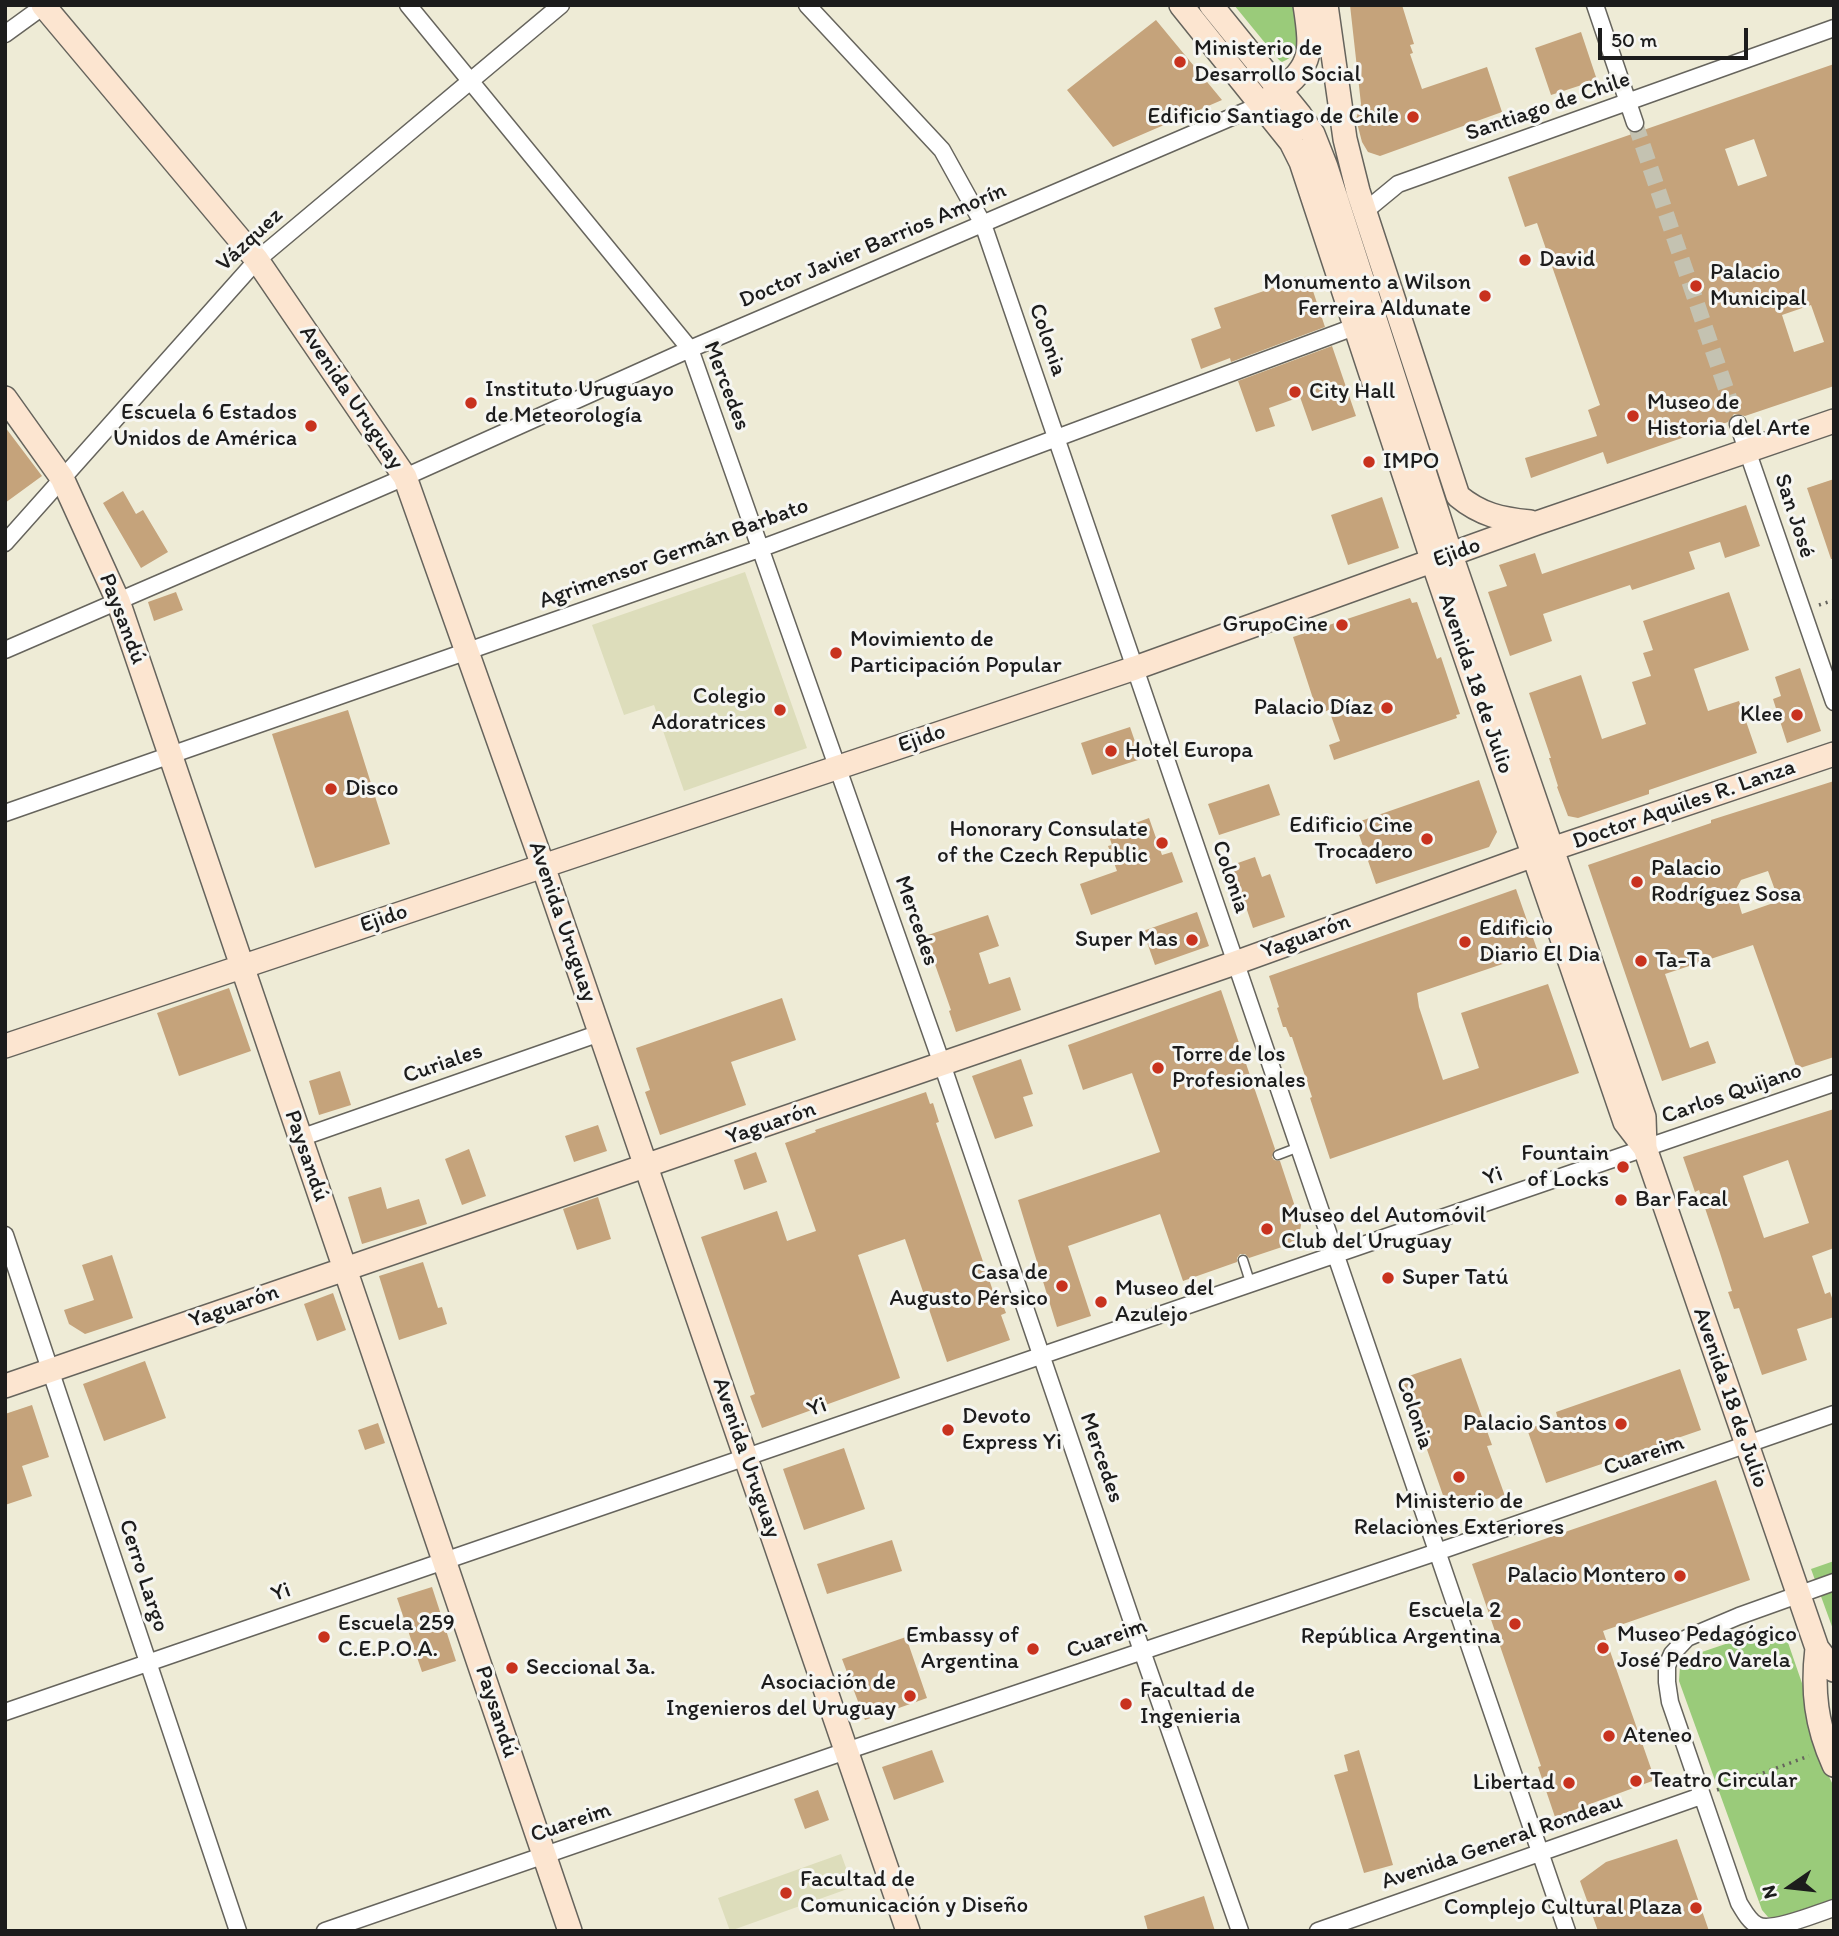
<!DOCTYPE html>
<meta charset="utf-8">
<style>
body{margin:0}
#map{position:relative;width:1839px;height:1936px;overflow:hidden;background:#eeebd6;font-family:Itim,sans-serif}
canvas{display:block}
.frame{position:absolute;inset:0;border:7px solid #1c1c1c;pointer-events:none}
.north{position:absolute;left:1755px;top:1852px;width:70px;height:70px;-webkit-text-stroke:5px #f6f6f2;paint-order:stroke;rotate:256deg;font-size:19px;font-weight:700;line-height:28px;text-align:center;color:#1c1c1c}
.north::after{content:'';display:block;margin:auto;width:24px;height:32px;background:#1c1c1c;clip-path:polygon(50% 0,100% 100%,50% 72%,0 100%)}
.scale{position:absolute;left:1598px;top:28px;width:150px;height:32px;box-sizing:border-box;border:4px solid #1c1c1c;border-top:0;padding-left:9px;font-size:21px;line-height:24px;white-space:nowrap;color:#1c1c1c;-webkit-text-stroke:5px #f6f6f2;paint-order:stroke}
</style>
<div id="map">
<canvas width="1839" height="1936"></canvas>
<div class="frame"></div>
<div class="north">N</div>
<div class="scale">50 m</div>
</div>
<script>
const context = document.querySelector('canvas').getContext('2d');
context.lineJoin = 'round';
function paint(path, color) {
  context.fillStyle = color;
  context.fill(path, 'evenodd');
}
function stroke(path, color, width, dash) {
  context.strokeStyle = color;
  context.lineWidth = width;
  context.lineCap = dash ? 'butt' : 'round';
  context.setLineDash(dash || []);
  context.stroke(path);
}
function drawText(font, color, halo, rows, align = 'center') {
  context.font = font + ' Itim,sans-serif';
  context.lineWidth = 6;
  context.setLineDash([]);
  context.textBaseline = 'middle';
  context.strokeStyle = halo;
  context.fillStyle = color;
  for (const [text, x, y, turn = 0] of rows) {
    context.save();
    context.translate(x, y);
    context.rotate((+turn || 0) * Math.PI / 180);
    context.textAlign = isNaN(turn) ? turn : align;
    if (halo) context.strokeText(text, 0, 0);
    context.fillText(text, 0, 0);
    context.restore();
  }
}
paint(new Path2D(`
 M745,572L807,748L684,791L654,705L624,715L592,625Z
 M841,1854L853,1887L730,1931L718,1898Z`), '#ddb');
paint(new Path2D(`
 M1234,5H1295C1298,26 1307,53 1282,62L1279,60Z
 M1834,1561V1632L1811,1569Z
 M1770,1629L1784,1631L1804,1689L1816,1750L1834,1787V1899L1777,1918L1768,1917L1762,1910L1679,1681L1680,1666L1687,1657Z`), '#9acb7a');
paint(new Path2D(`
 M1350,5H1402L1414,44L1410,45L1413,53L1410,54L1422,89L1487,67L1502,112L1380,156L1368,152L1362,142L1356,119L1361,104Z
 M1156,20L1222,100L1113,147L1067,90Z
 M1581,32L1597,80L1551,95L1535,48Z
 M1834,64V386L1745,416L1734,414L1728,422L1607,464L1603,452L1531,478L1525,458L1597,436L1588,410L1600,405L1537,223L1525,227L1508,177ZM1754,139L1767,176L1738,186L1725,149ZM1811,305L1824,342L1794,352L1782,315Z
 M1308,276L1325,327L1231,362L1230,358L1201,369L1191,339L1221,328L1214,308Z
 M1332,346L1356,416L1312,431L1300,397L1269,408L1275,426L1256,432L1238,381Z
 M5,427L42,476L5,503Z
 M1834,479V559H1831L1807,488Z
 M123,491L136,514L143,510L168,552L141,568L103,503Z
 M1382,497L1399,548L1348,565L1331,515Z
 M1746,505L1760,546L1725,558L1720,542L1689,552L1695,569L1632,590L1630,585L1543,614L1552,641L1510,656L1488,592L1507,586L1499,565L1535,553L1542,574Z
 M176,592L183,610L154,621L148,602Z
 M1729,592L1749,650L1694,669L1708,711L1739,701L1757,753L1649,790V794L1578,818L1568,816L1557,787L1558,786L1549,758H1551L1529,693L1581,675L1602,739L1646,724L1632,682L1651,676L1643,653L1653,650L1643,621Z
 M1410,598L1412,603L1417,602L1437,659L1441,657L1460,714L1456,715L1457,718L1334,760L1329,745L1340,741L1329,710L1318,714L1293,637Z
 M1800,668L1821,731L1787,743L1773,699L1781,696L1775,677Z
 M348,710L390,844L315,868L272,734Z
 M1130,727L1141,759L1092,775L1081,743Z
 M1479,780L1497,832L1489,847L1376,884L1355,823Z
 M1834,781V1057L1797,1069L1753,945L1665,974L1690,1048L1708,1041L1716,1063L1662,1081L1588,865L1711,823V820ZM1768,871L1779,901L1742,914L1735,891L1741,880Z
 M1269,784L1280,815L1219,835L1208,804Z
 M1149,818L1162,855L1172,852L1183,882L1091,915L1080,884L1117,871L1108,846L1112,845L1108,833Z
 M1255,857L1262,877L1270,874L1285,917L1253,928L1232,865Z
 M1516,889L1538,952L1417,993L1419,1007L1443,1080L1479,1068L1461,1013L1548,984L1579,1073L1330,1159L1310,1098L1312,1097L1292,1037H1290L1286,1027H1283L1277,1008L1279,1007L1269,976Z
 M1197,912L1209,946L1155,965L1143,931Z
 M988,915L999,946L979,953L989,984L1010,977L1021,1010L956,1032L949,1011L951,1010L925,936Z
 M229,988L251,1051L179,1076L157,1013Z
 M1221,990L1275,1149L1272,1157L1274,1160L1280,1161L1301,1225L1299,1237L1291,1244L1249,1258L1245,1254H1240L1237,1258V1262L1183,1281L1160,1214L1068,1246L1091,1316L1057,1327L1018,1200L1160,1152L1132,1073L1083,1090L1068,1045Z
 M782,998L796,1040L731,1062L746,1105L660,1135L645,1092L650,1090L636,1048Z
 M1021,1059L1033,1094L1023,1097L1033,1126L995,1139L972,1076Z
 M340,1071L351,1105L319,1115L309,1081Z
 M926,1092L930,1104L933,1103L939,1122L936,1123L994,1294L998,1292L1006,1313L1001,1315L1010,1340L947,1362L905,1239L858,1255L900,1378L762,1428L750,1396L755,1394L701,1237L777,1211L787,1241L816,1231L785,1143L816,1132L815,1130Z
 M1834,1109V1248L1812,1256L1825,1294L1830,1292L1834,1304V1317L1797,1329L1807,1360L1762,1375L1739,1308L1734,1309L1728,1292L1732,1291L1720,1253L1699,1190L1695,1192L1683,1157ZM1788,1160L1809,1223L1764,1238L1743,1176Z
 M598,1125L607,1151L574,1162L565,1136Z
 M469,1149L486,1196L462,1205L445,1159Z
 M756,1152L767,1182L744,1190L734,1160Z
 M381,1187L387,1209L419,1199L427,1224L362,1244L348,1197Z
 M598,1197L611,1239L577,1250L563,1209Z
 M112,1255L133,1318L85,1334L69,1324L64,1310L94,1300L82,1265Z
 M423,1262L438,1308L442,1307L447,1324L399,1340L379,1276Z
 M333,1293L346,1330L317,1341L304,1304Z
 M1461,1358L1492,1445L1487,1446L1505,1496L1466,1510L1461,1495L1445,1501L1403,1381L1407,1379L1406,1377Z
 M145,1361L166,1418L104,1441L83,1384Z
 M1680,1369L1701,1430L1546,1483L1527,1429L1558,1419L1556,1412Z
 M32,1405L49,1457L22,1466L32,1496L5,1505V1414Z
 M378,1423L385,1443L365,1450L358,1430Z
 M844,1448L865,1509L804,1530L783,1469Z
 M1716,1480L1750,1580L1603,1631L1655,1780L1555,1817L1538,1767L1541,1766L1472,1564Z
 M892,1540L902,1571L827,1594L817,1564Z
 M432,1587L456,1661L422,1672L397,1598Z
 M906,1637L927,1698L865,1720L842,1659Z
 M932,1750L944,1782L894,1800L882,1767Z
 M1359,1750L1393,1865L1364,1873L1334,1775L1348,1771L1344,1755Z
 M818,1790L829,1820L805,1829L794,1799Z
 M1677,1839L1709,1931H1598L1580,1881L1606,1862Z
 M1204,1896L1215,1931H1148L1144,1916Z`), '#c5a37b');
stroke(new Path2D(`
 M1635,123L1738,424`), '#c4c2b1', 16, [16, 8]);
const lane = new Path2D(`
 M1278,1155L1299,1147
 M1243,1260L1251,1285`);
const street = new Path2D(`
 M408,5L690,349L942,1064L1142,1651L1240,1931
 M807,5L942,150L983,224L1567,1931
 M1595,5L1635,123
 M5,34L45,5
 M1364,212L1398,184L1834,28
 M1738,424L1834,702
 M5,543L257,260L561,5
 M5,650L405,477L690,349L1260,105
 M5,813L762,548L1354,327
 M300,1138L600,1033
 M5,1235L238,1931
 M1834,1582L1739,1616L1687,1638L1672,1654L1667,1666V1682L1670,1702L1739,1903C1744,1911 1749,1921 1757,1925C1772,1933 1817,1913 1834,1908
 M5,1712L1834,1083
 M325,1931L846,1751L1437,1552L1834,1414
 M1318,1931L1701,1796`);
const secondary = new Path2D(`
 M43,5L257,260L405,477L543,866L908,1931
 M1181,5L1291,142L1301,162L1433,562L1625,1122L1645,1148L1817,1648L1834,1670
 M1211,5L1300,115L1313,134L1326,167L1451,555L1644,1117L1645,1148
 M1326,5L1345,139L1358,191L1458,496C1481,515 1501,519 1530,522
 M1268,99C1312,68 1313,57 1305,5
 M5,398L62,478L118,601L570,1931
 M5,1046L1135,668L1537,523L1834,421
 M5,1386L1235,963L1534,855L1834,754
 M1817,1648C1812,1691 1816,1725 1834,1765`);
stroke(lane, '#66645d', 11);
stroke(street, '#66645d', 19);
stroke(secondary, '#66645d', 26);
stroke(new Path2D(`
 M1819,605L1834,600
 M1717,1790L1809,1756`), '#66645d', 3.5, [2, 5]);
stroke(lane, '#fff', 8);
stroke(street, '#fff', 16);
stroke(secondary, '#fce5d0', 23);
for (const [x, y, r, color] of [
 [1180,62,7,"#c8321e"],
 [1413,117,7,"#c8321e"],
 [1525,260,7,"#c8321e"],
 [1696,286,7,"#c8321e"],
 [1485,296,7,"#c8321e"],
 [1295,392,7,"#c8321e"],
 [471,403,7,"#c8321e"],
 [1633,416,7,"#c8321e"],
 [311,426,7,"#c8321e"],
 [1369,462,7,"#c8321e"],
 [1342,625,7,"#c8321e"],
 [836,653,7,"#c8321e"],
 [1387,708,7,"#c8321e"],
 [780,710,7,"#c8321e"],
 [1797,715,7,"#c8321e"],
 [1111,751,7,"#c8321e"],
 [331,789,7,"#c8321e"],
 [1427,839,7,"#c8321e"],
 [1162,843,7,"#c8321e"],
 [1637,882,7,"#c8321e"],
 [1192,940,7,"#c8321e"],
 [1465,942,7,"#c8321e"],
 [1641,961,7,"#c8321e"],
 [1158,1068,7,"#c8321e"],
 [1623,1167,7,"#c8321e"],
 [1621,1200,7,"#c8321e"],
 [1267,1229,7,"#c8321e"],
 [1388,1278,7,"#c8321e"],
 [1062,1286,7,"#c8321e"],
 [1101,1302,7,"#c8321e"],
 [1621,1424,7,"#c8321e"],
 [948,1430,7,"#c8321e"],
 [1459,1477,7,"#c8321e"],
 [1680,1576,7,"#c8321e"],
 [1515,1624,7,"#c8321e"],
 [324,1637,7,"#c8321e"],
 [1603,1648,7,"#c8321e"],
 [1033,1649,7,"#c8321e"],
 [512,1668,7,"#c8321e"],
 [910,1696,7,"#c8321e"],
 [1126,1704,7,"#c8321e"],
 [1609,1736,7,"#c8321e"],
 [1636,1781,7,"#c8321e"],
 [1569,1783,7,"#c8321e"],
 [786,1893,7,"#c8321e"],
 [1696,1908,7,"#c8321e"]
]) {
  const dot = new Path2D();
  dot.arc(x, y, r, 0, 2 * Math.PI);
  context.fillStyle = color;
  context.fill(dot);
  stroke(dot, '#f6f6f2', 2.5);
}
drawText('23px', '#1c1c1c', '#f6f6f2', [
 ["Ministerio de",1194,49],
 ["Desarrollo Social",1194,75],
 ["Edificio Santiago de Chile",1399,117,"right"],
 ["David",1539,260],
 ["Palacio",1710,273],
 ["Municipal",1710,299],
 ["Monumento a Wilson",1471,283,"right"],
 ["Ferreira Aldunate",1471,309,"right"],
 ["Instituto Uruguayo",485,390],
 ["de Meteorología",485,416],
 ["City Hall",1309,392],
 ["Museo de",1647,403],
 ["Historia del Arte",1647,429],
 ["Escuela 6 Estados",297,413,"right"],
 ["Unidos de América",297,439,"right"],
 ["IMPO",1383,462],
 ["GrupoCine",1328,625,"right"],
 ["Movimiento de",850,640],
 ["Participación Popular",850,666],
 ["Colegio",766,697,"right"],
 ["Adoratrices",766,723,"right"],
 ["Palacio Díaz",1373,708,"right"],
 ["Klee",1783,715,"right"],
 ["Hotel Europa",1125,751],
 ["Disco",345,789],
 ["Edificio Cine",1413,826,"right"],
 ["Trocadero",1413,852,"right"],
 ["Honorary Consulate",1148,830,"right"],
 ["of the Czech Republic",1148,856,"right"],
 ["Palacio",1651,869],
 ["Rodríguez Sosa",1651,895],
 ["Edificio",1479,929],
 ["Diario El Dia",1479,955],
 ["Super Mas",1178,940,"right"],
 ["Ta-Ta",1655,961],
 ["Torre de los",1172,1055],
 ["Profesionales",1172,1081],
 ["Fountain",1609,1154,"right"],
 ["of Locks",1609,1180,"right"],
 ["Bar Facal",1635,1200],
 ["Museo del Automóvil",1281,1216],
 ["Club del Uruguay",1281,1242],
 ["Casa de",1048,1273,"right"],
 ["Augusto Pérsico",1048,1299,"right"],
 ["Super Tatú",1402,1278],
 ["Museo del",1115,1289],
 ["Azulejo",1115,1315],
 ["Devoto",962,1417],
 ["Express Yi",962,1443],
 ["Palacio Santos",1607,1424,"right"],
 ["Ministerio de",1459,1502,"center"],
 ["Relaciones Exteriores",1459,1528,"center"],
 ["Palacio Montero",1666,1576,"right"],
 ["Escuela 2",1501,1611,"right"],
 ["República Argentina",1501,1637,"right"],
 ["Escuela 259",338,1624],
 ["C.E.P.O.A.",338,1650],
 ["Museo Pedagógico",1617,1635],
 ["José Pedro Varela",1617,1661],
 ["Embassy of",1019,1636,"right"],
 ["Argentina",1019,1662,"right"],
 ["Seccional 3a.",526,1668],
 ["Asociación de",896,1683,"right"],
 ["Ingenieros del Uruguay",896,1709,"right"],
 ["Facultad de",1140,1691],
 ["Ingenieria",1140,1717],
 ["Ateneo",1623,1736],
 ["Teatro Circular",1650,1781],
 ["Libertad",1555,1783,"right"],
 ["Facultad de",800,1880],
 ["Comunicación y Diseño",800,1906],
 ["Complejo Cultural Plaza",1682,1908,"right"]
], 'left');
drawText('23px', '#1c1c1c', '#f6f6f2', [
 ["Santiago de Chile",1548,107,-19],
 ["Vázquez",250,240,-43],
 ["Doctor Javier Barrios Amorín",873,246,-23],
 ["Colonia",1047,340,71],
 ["Mercedes",726,386,69],
 ["Avenida Uruguay",351,398,56],
 ["San José",1794,516,72],
 ["Ejido",1457,553,-20],
 ["Agrimensor Germán Barbato",674,554,-20],
 ["Paysandú",122,619,69],
 ["Avenida 18 de Julio",1475,684,71],
 ["Ejido",922,739,-19],
 ["Doctor Aquiles R. Lanza",1684,805,-19],
 ["Colonia",1230,877,71],
 ["Ejido",384,919,-19],
 ["Mercedes",916,921,71],
 ["Avenida Uruguay",562,922,71],
 ["Yaguarón",1306,937,-20],
 ["Curiales",443,1064,-19],
 ["Carlos Quijano",1732,1094,-19],
 ["Yaguarón",771,1124,-19],
 ["Paysandú",306,1156,71],
 ["Yi",1493,1177,-19],
 ["Yaguarón",234,1307,-19],
 ["Avenida 18 de Julio",1730,1398,71],
 ["Yi",817,1408,-19],
 ["Colonia",1414,1413,71],
 ["Cuareim",1644,1456,-19],
 ["Avenida Uruguay",746,1458,71],
 ["Mercedes",1101,1458,71],
 ["Cerro Largo",143,1576,72],
 ["Yi",281,1593,-19],
 ["Cuareim",1107,1639,-19],
 ["Paysandú",496,1712,72],
 ["Cuareim",571,1823,-19],
 ["Avenida General Rondeau",1502,1842,-19]
]);
</script>
